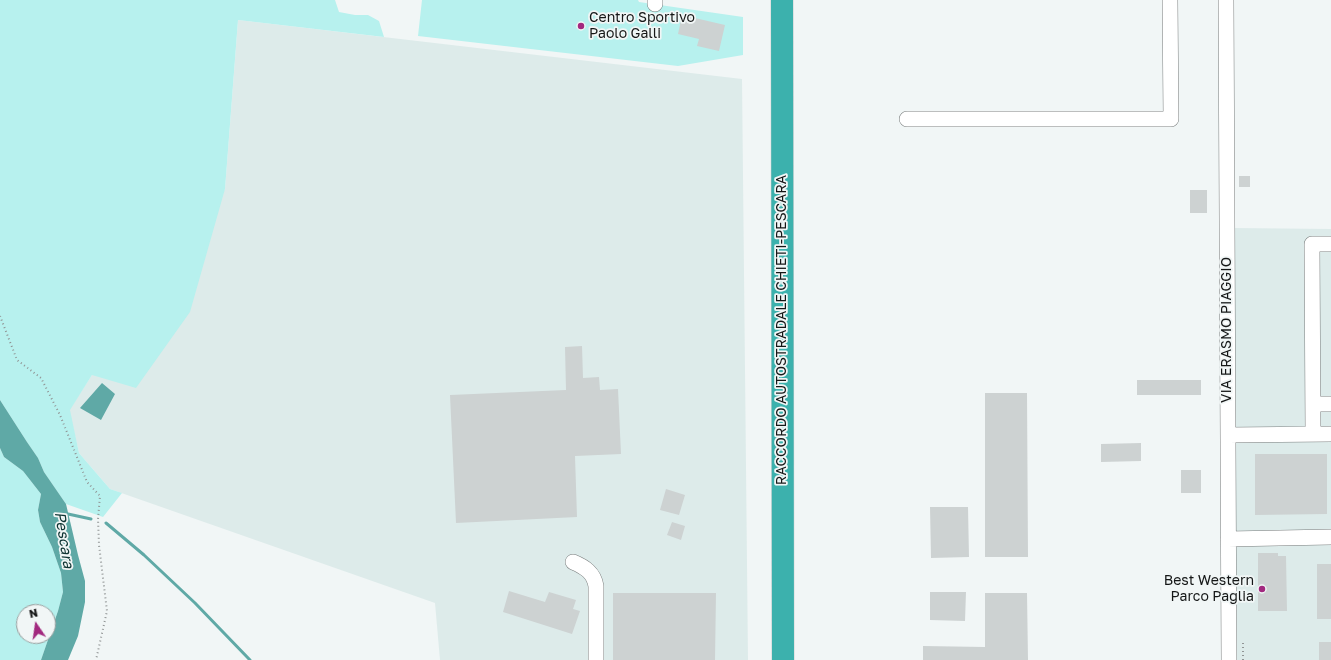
<!DOCTYPE html>
<style>
body{margin:0}
#map{position:relative;width:1331px;height:660px;overflow:hidden;background:#f1f6f6;font-family:"Golos Text",sans-serif}
canvas{display:block}
.north{position:absolute;left:16px;top:604px;width:40px;height:40px;box-sizing:border-box;background:#f1f6f6;border:1px solid #999d9d;border-radius:50%;rotate:347deg;font-size:11px;font-weight:700;line-height:16px;text-align:center;color:#151717}
.north::after{content:'';display:block;margin:auto;width:14px;height:18px;background:#a2297f;clip-path:polygon(50% 0,100% 100%,50% 72%,0 100%)}
</style>
<div id="map">
<canvas width="1331" height="660"></canvas>
<div class="north">N</div>
</div>
<script>
const context = document.querySelector('canvas').getContext('2d');
context.lineJoin = 'round';
function paint(path, color) {
  context.fillStyle = color;
  context.fill(path, 'evenodd');
}
function stroke(path, color, width, dash) {
  context.strokeStyle = color;
  context.lineWidth = width;
  context.lineCap = dash ? 'butt' : 'round';
  context.setLineDash(dash || []);
  context.stroke(path);
}
function drawText(font, color, halo, rows, align = 'center') {
  context.font = font + ' "Golos Text",sans-serif';
  context.lineWidth = 3.5;
  context.setLineDash([]);
  context.textBaseline = 'middle';
  context.strokeStyle = halo;
  context.fillStyle = color;
  for (const [text, x, y, turn = 0] of rows) {
    context.save();
    context.translate(x, y);
    context.rotate((+turn || 0) * Math.PI / 180);
    context.textAlign = isNaN(turn) ? turn : align;
    if (halo) context.strokeText(text, 0, 0);
    context.fillText(text, 0, 0);
    context.restore();
  }
}
paint(new Path2D(`
 M238,20L742,79L748,660H440L435,603L110,489L79,453L69,410L92,375L225,189Z
 M1234,228L1331,229V660H1235Z`), '#ddebea');
paint(new Path2D(`
 M0,0H335L339,12L355,15H368L379,21L384,37L238,20L225,189L190,312L136,388L92,375L70,410L79,453L110,489L122,493L103,517L66,504L44,472L38,458L27,442L0,400Z
 M422,0H638L639,2L743,17V55L678,66L418,36Z
 M0,448L4,457L23,471L41,494L38,510L40,522L52,547L61,573L63,592L58,611L41,660H0ZM24,612H48V636H24Z`), '#b7f1ee');
paint(new Path2D(`
 M102,383L115,394L101,420L80,408Z
 M0,400L27,442L38,458L44,472L66,504L78,555L85,581V602L78,636L68,660H41L58,611L63,592L61,573L52,547L40,522L38,510L41,494L23,471L4,457L0,448Z`), '#5fa9a6');
stroke(new Path2D(`
 M68,514L91,519
 M106,523L144,555L195,603L250,660`), '#5fa9a6', 3);
paint(new Path2D(`
 M682,15L725,25L719,51L697,46L699,39L678,34Z
 M1239,176H1250V187H1239Z
 M1190,190H1207V213H1190Z
 M582,346L583,378L599,377L600,390L618,389L621,454L575,456L577,517L456,523L450,395L566,390L565,347Z
 M1137,380H1201V395H1137Z
 M985,393H1027L1028,557H985Z
 M1141,443V461L1101,462V444Z
 M1255,454H1327V514L1255,515Z
 M1181,470H1201V493H1181Z
 M666,489L685,495L679,515L660,510Z
 M930,507H968L969,557L931,558Z
 M672,522L685,526L681,540L667,535Z
 M1258,553H1278V556H1286L1287,611H1258Z
 M1317,564H1331V619H1317Z
 M509,591L545,602L549,592L576,600L573,609L580,611L572,634L503,612Z
 M930,592H966L965,621L930,620Z
 M613,593H716L715,660H613Z
 M985,593H1027L1028,660H923V646L985,647Z
 M1319,642H1331V660H1319Z`), '#cdd2d2');
const minor = new Path2D(`
 M1226,0L1229,660
 M655,4V0
 M907,119H1171L1170,0
 M1313,404H1331
 M1313,434L1312,244H1331
 M1228,435L1331,434
 M1228,539L1331,537
 M573,562C585,567 594,573 596,586V660`);
const highway = new Path2D(`
 M782,0L783,660`);
stroke(minor, '#797d7d', 16);
stroke(highway, '#d0d1d1', 23);
stroke(new Path2D(`
 M0,316L17,360L41,378L60,415L87,482L100,496L98,519L99,545L107,611L96,660
 M1243,660V641`), '#919595', 2, [1, 3]);
stroke(minor, '#fff', 15);
stroke(highway, '#3cb1ad', 22);
for (const [x, y, r, color] of [
 [581,26,4,"#a2297f"],
 [1262,589,4,"#a2297f"]
]) {
  const dot = new Path2D();
  dot.arc(x, y, r, 0, 2 * Math.PI);
  context.fillStyle = color;
  context.fill(dot);
  stroke(dot, '#f1f6f6', 1.5);
}
drawText('14px', '#151717', '#f1f6f6', [
 ["Centro Sportivo",589,18],
 ["Paolo Galli",589,34],
 ["Best Western",1254,581,"right"],
 ["Parco Paglia",1254,597,"right"]
], 'left');
drawText('14px', '#151717', '#f1f6f6', [
 ["RACCORDO AUTOSTRADALE CHIETI-PESCARA",782,330,-90],
 ["VIA ERASMO PIAGGIO",1227,330,-90]
]);
drawText('italic 15px', '#0f3433', '#f1f6f6', [
 ["Pescara",64,540,81]
]);
</script>
